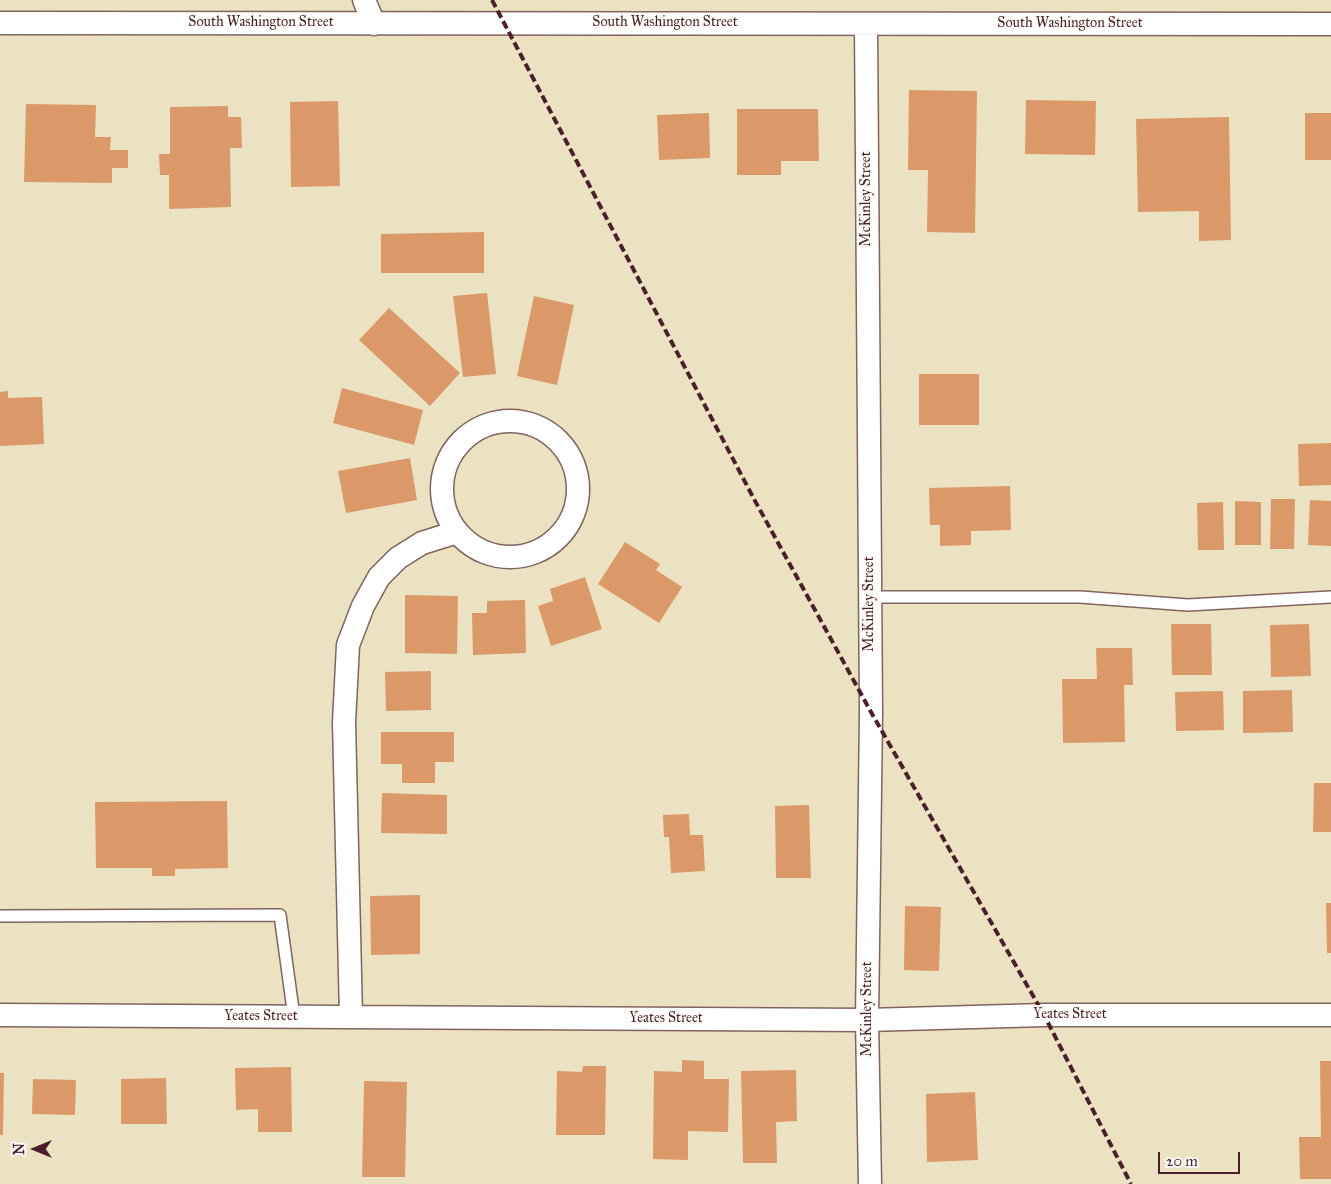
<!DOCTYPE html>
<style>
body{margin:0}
#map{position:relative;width:1331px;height:1184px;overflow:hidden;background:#eae2c0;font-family:"IM FELL Great Primer",serif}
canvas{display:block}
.north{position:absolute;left:10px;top:1124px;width:50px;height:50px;-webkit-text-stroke:4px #fdfcf7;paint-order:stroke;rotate:270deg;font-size:14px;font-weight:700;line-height:20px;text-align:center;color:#4a1f2b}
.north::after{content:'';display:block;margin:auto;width:18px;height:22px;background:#4a1f2b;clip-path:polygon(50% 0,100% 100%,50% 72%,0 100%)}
.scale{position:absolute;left:1158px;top:1152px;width:82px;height:22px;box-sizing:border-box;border:2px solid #4a1f2b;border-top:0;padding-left:6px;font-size:15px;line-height:18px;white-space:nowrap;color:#4a1f2b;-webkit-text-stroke:4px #fdfcf7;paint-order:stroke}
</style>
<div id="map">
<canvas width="1331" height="1184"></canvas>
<div class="north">N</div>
<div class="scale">20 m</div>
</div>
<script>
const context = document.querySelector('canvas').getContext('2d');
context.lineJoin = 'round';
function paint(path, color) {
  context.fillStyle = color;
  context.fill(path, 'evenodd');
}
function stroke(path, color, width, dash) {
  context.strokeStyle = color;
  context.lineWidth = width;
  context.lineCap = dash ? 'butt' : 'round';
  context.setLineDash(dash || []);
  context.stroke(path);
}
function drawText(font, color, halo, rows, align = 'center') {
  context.font = font + ' "IM FELL Great Primer",serif';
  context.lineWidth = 4;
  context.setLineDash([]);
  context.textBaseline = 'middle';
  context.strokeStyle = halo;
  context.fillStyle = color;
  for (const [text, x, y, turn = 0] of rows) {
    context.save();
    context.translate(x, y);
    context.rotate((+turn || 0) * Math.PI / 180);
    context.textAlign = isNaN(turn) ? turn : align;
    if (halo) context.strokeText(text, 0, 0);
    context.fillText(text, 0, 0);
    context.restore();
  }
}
paint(new Path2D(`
 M909,90L977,91L975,233L927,232L928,170H908Z
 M1026,100L1096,101L1095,155L1025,154Z
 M338,101L340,186L291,187L290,102Z
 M26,104L96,105L95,137H111L110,150H128V168H112V183L24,182Z
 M228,106V117H241L242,148H230L231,207L169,209V175H160L159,154H170V107Z
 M737,109H818L819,161H781V175H737Z
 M709,113L710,158L659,160L657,115Z
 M1305,113H1331V160H1305Z
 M1229,117L1231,240L1199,241V211L1138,212L1136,119Z
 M484,232V273H381V234Z
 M487,293L496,374L463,377L453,296Z
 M534,296L574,305L557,385L517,376Z
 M389,308L460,373L430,406L359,340Z
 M919,374H979V425H919Z
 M342,388L423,410L414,445L333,423Z
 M8,391V398L42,397L44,444L0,446V392Z
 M1331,443V485L1299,486L1298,444Z
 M410,458L417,500L346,513L338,471Z
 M1010,486L1011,530L971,531V545L940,546V525H930L929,488Z
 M1271,499H1295L1294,549H1270Z
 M1310,500L1331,501V546L1308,545Z
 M1235,501L1261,502V545H1235Z
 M1223,502L1224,550H1198L1197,503Z
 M625,542L660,564L656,570L682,587L659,623L598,584Z
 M585,577L602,629L551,646L538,606L553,601L550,589Z
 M405,595L458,596L457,654L405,653Z
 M525,600L526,653L473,655L472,613H487V601Z
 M1171,624H1211L1212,675H1172Z
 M1309,624L1311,676L1271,677L1270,625Z
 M1096,648H1132L1133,685H1124L1125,742L1063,743L1062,679H1097Z
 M431,671V710L386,711L385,672Z
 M1292,690L1293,732L1243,733V691Z
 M1223,691L1224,730L1176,731L1175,692Z
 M381,732H454V762H435V783H402V764H381Z
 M1314,783H1331V832H1313Z
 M382,793L447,795V834L381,833Z
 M227,801L228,868L175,869V876H152V868H96L95,802Z
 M809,805L811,878H776L775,806Z
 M689,814L690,835H703L705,871L671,873L669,837H664L663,815Z
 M420,895V954L371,955L370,896Z
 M1326,903H1331V953H1327Z
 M905,906L941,907L939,971L904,970Z
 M682,1060L704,1061V1079H729L728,1132L688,1131V1160L653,1159L654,1071L682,1072Z
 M1320,1061H1331V1179H1300L1299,1137H1321Z
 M583,1066H606L605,1135H556L557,1071L582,1072Z
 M291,1067L292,1132H258V1109L236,1110L235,1068Z
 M796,1070L797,1121L776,1122L777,1163H743L741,1071Z
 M0,1073H4L3,1135H0Z
 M166,1078L167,1124H121V1079Z
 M33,1079L76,1080L75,1115L32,1114Z
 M364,1081L407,1082L405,1177H362Z
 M975,1092L978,1160L927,1162L926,1094Z`), '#db996a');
const service = new Path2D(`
 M870,597H1080L1188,605L1331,597
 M0,916L280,915L294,1017`);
const minor = new Path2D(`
 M364,0L374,24
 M0,23L1331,24
 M866,24L871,712L867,1020L870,1184
 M442 489a68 68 0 1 1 136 0a68 68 0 1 1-136 0Z
 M0,1015L867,1020L1044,1015H1331
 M351,1017L344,722L348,645L363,606L379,577L398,558L422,543L457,532`);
stroke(service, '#82635f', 14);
stroke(minor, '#82635f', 25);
stroke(service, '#fff', 11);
stroke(minor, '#fff', 22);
stroke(new Path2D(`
 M492,0L754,499L871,712L1044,1015L1131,1184`), '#4a1f2b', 4, [8, 4]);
drawText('14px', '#4a1f2b', '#fdfcf7', [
 ["South Washington Street",261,23],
 ["South Washington Street",665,23],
 ["South Washington Street",1070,24],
 ["McKinley Street",867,199,-90],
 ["McKinley Street",870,604,-90],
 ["McKinley Street",868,1009,-90],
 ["Yeates Street",1070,1015],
 ["Yeates Street",261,1017],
 ["Yeates Street",666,1019]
]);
</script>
